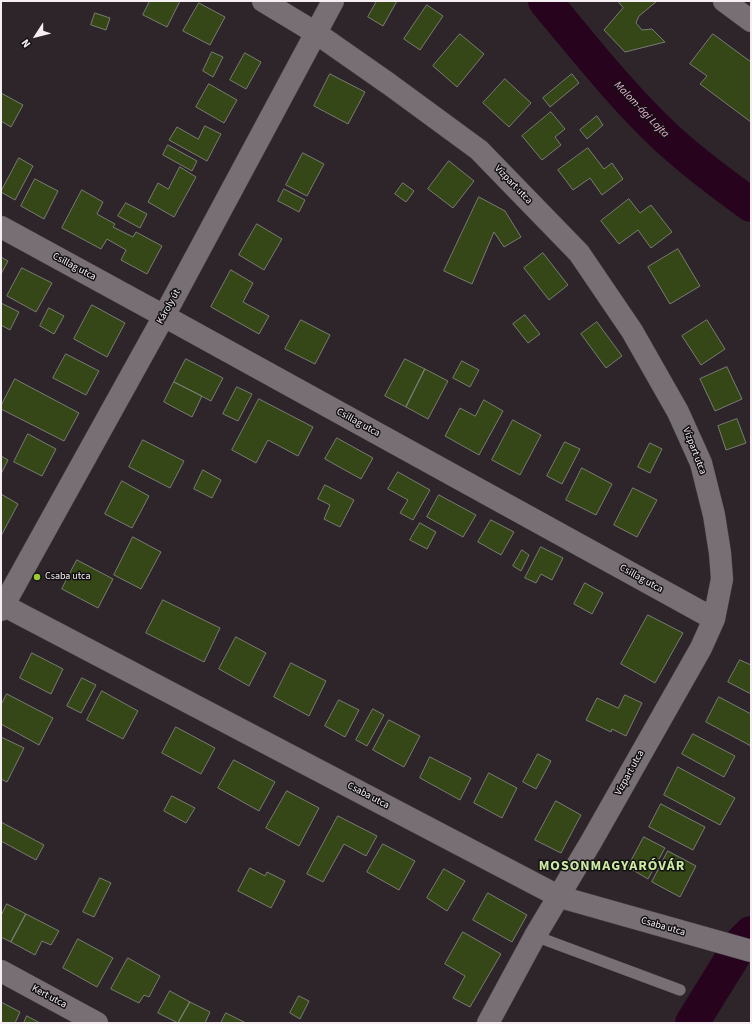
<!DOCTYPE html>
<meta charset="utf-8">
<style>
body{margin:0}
#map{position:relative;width:752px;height:1024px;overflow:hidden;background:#2d252a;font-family:"Source Sans 3",sans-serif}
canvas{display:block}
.frame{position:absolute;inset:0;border:2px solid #f5eff3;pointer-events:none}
.north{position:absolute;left:16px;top:16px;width:40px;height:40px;-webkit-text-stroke:3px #131012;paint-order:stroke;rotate:234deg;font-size:11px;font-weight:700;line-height:16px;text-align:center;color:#f5eff3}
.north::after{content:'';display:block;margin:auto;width:14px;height:18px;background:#f5eff3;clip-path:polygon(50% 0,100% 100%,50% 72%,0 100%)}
</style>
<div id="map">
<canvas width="752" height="1024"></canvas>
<div class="frame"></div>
<div class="north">N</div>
</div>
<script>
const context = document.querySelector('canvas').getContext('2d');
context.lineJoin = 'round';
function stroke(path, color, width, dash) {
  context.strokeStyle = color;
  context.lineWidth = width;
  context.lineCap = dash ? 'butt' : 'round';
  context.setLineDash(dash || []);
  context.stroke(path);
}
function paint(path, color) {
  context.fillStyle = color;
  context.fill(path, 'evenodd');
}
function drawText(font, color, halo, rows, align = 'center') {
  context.font = font + ' "Source Sans 3",sans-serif';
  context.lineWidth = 3;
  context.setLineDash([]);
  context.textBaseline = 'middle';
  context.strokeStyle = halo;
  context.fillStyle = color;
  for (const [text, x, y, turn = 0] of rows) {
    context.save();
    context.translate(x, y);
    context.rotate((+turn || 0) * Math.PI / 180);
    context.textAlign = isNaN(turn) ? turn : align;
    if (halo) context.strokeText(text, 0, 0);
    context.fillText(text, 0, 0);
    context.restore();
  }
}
stroke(new Path2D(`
 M545,1C580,43 614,86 653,125C683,155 717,180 751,205
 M692,1023L742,942L751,933`), '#28031e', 34);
const building = new Path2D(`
 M150,1H180L167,27L143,15Z
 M377,1H397L383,26L368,17Z
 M618,1H657L639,16L636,23L642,30L652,29L665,42L625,52L604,30L623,8Z
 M199,3L225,17L210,45L183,31Z
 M427,5L443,16L420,50L404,39Z
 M95,13L110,18L106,30L91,25Z
 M460,34L484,54L457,87L433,66Z
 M713,34L751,62V122L700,84L707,76L690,64Z
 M212,52L223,57L213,77L203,71Z
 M245,53L261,62L246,89L230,80Z
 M330,74L365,92L348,124L314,106Z
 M572,74L579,83L550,107L543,98Z
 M505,79L531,103L509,127L483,103Z
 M209,84L237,100L224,123L196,107Z
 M1,93L23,105L11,127L1,121Z
 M551,112L565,129L555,137L561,145L542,160L522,136Z
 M597,116L603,125L587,139L580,130Z
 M205,126L221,134L207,161L169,140L177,127L198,139Z
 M168,145L197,161L192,171L163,155Z
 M588,148L604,169L612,163L623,179L602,195L590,178L573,190L558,170Z
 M303,153L324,164L307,196L286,185Z
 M19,158L33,166L15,200L1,192Z
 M449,161L474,181L453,208L428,189Z
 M180,167L196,177L174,217L148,202L158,183L168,189Z
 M35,179L58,191L44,219L21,206Z
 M403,183L414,191L406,202L395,194Z
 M284,189L305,200L299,212L278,201Z
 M82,190L103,202L97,214L115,224L113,227L133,237L136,232L162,246L147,274L121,260L126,250L107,239L101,249L62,228Z
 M479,197L505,211L521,237L504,247L494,232L472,284L444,271Z
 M629,199L640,213L651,205L672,232L651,248L638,230L619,244L601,221Z
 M126,203L147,214L140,228L118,216Z
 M257,224L282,239L264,270L239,255Z
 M678,249L700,286L670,304L648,267Z
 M543,253L568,285L549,300L524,268Z
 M1,257L8,261L1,274Z
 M22,268L52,283L36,312L7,296Z
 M231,270L253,283L243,302L269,316L259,334L211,307Z
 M1,303L19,312L10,330L1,325Z
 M92,305L125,323L107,357L74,339Z
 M49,308L64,316L54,334L40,326Z
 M525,315L540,334L528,343L513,324Z
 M301,320L330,335L315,364L285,349Z
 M707,320L725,349L701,365L682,336Z
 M597,322L622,356L606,368L581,334Z
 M66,354L99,371L86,395L53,378Z
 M186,359L223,378L211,401L174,382Z
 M405,359L425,369L406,407L385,396Z
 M462,361L479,370L470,387L453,378Z
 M727,367L742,399L715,411L700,379Z
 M425,369L448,381L428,419L406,407Z
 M15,379L79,413L64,441L1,409V406Z
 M174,382L202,396L192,417L164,402Z
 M237,387L252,394L238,421L223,414Z
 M259,399L313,427L298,456L268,440L256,463L232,450Z
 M484,400L503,411L479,455L445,436L460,408L475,416Z
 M737,419L746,443L726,450L718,426Z
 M513,420L541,435L520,475L492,460Z
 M28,434L56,449L42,476L14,462Z
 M337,438L373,458L361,479L325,459Z
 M143,440L184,461L170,488L129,467Z
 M565,442L580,449L562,484L547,476Z
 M650,443L662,449L650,473L638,467Z
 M1,456L8,460L1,474Z
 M582,468L612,484L596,515L566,500Z
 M203,470L221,480L212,498L194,489Z
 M398,472L430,490L413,520L400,513L408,500L388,489Z
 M122,481L149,496L132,528L105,514Z
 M325,485L354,500L340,527L324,519L330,505L318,499Z
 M633,488L657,500L637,537L614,525Z
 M1,494L18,504L1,536Z
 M439,495L476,515L463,537L427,517Z
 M491,520L514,532L501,555L478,542Z
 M420,523L436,532L427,549L410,540Z
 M133,537L161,552L141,589L114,575Z
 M541,547L563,558L552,580L541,574L536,583L525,578Z
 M522,550L529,555L521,571L513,566Z
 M77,560L113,579L98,608L62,589Z
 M585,583L603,593L592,614L574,604Z
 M163,600L220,628L204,662L146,633Z
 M648,615L683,633L655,683L621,664Z
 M236,637L266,653L249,686L219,669Z
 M32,653L63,669L51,694L20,678Z
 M740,660L751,665V694L728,682Z
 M291,663L326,681L309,716L274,697Z
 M82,678L96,685L81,713L67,706Z
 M102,691L138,711L123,739L87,720Z
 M7,694L53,718L39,745L1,724V705Z
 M625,695L642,703L626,736L612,729L611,732L586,720L597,698L618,708Z
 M719,697L751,714V746L706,722Z
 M339,700L359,710L345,737L325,726Z
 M373,709L384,715L367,746L356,740Z
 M389,720L420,736L404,767L373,750Z
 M176,727L215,748L201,774L162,753Z
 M693,734L735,756L724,777L682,754Z
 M1,737L24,748L7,782L1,779Z
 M538,754L551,761L536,789L523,782Z
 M430,757L471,778L460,800L420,778Z
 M234,760L275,782L259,811L218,788Z
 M678,767L735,798L720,825L664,795Z
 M489,773L517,788L502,818L474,803Z
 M287,791L319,808L299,846L266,828Z
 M172,796L195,808L186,823L164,811Z
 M556,801L581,815L561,853L535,840Z
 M661,804L705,827L693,850L649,827Z
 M338,816L377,836L366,856L344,844L323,882L307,874Z
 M1,822L44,845L36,860L1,841Z
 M644,837L665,848L648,879L628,867Z
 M383,844L415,861L399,890L367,872Z
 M668,851L696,866L680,897L652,882Z
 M250,868L265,876L267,872L285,881L271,908L238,891Z
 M444,869L465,881L447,911L427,898Z
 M100,878L111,883L94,917L83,912Z
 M488,893L527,915L512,942L473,920Z
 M7,904L26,914L11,942L1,937V916Z
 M26,914L59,931L51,945L42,941L35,955L11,942Z
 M463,932L501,954L470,1007L453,998L465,976L445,964Z
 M78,939L113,958L97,987L63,968Z
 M128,958L160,976L149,997L144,995L139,1003L111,989Z
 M170,991L190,1002L178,1023L158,1013Z
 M299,996L309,1001L300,1019L290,1013Z
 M1,1002L20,1012L15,1023H1Z
 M190,1002L210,1012L205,1023H178Z
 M226,1013L246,1023H221Z
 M27,1016L40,1023H24Z`);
paint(building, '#354617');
stroke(building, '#787c73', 1);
const lane = new Path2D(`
 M535,936L680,990`);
const street = new Path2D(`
 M263,1L316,33L389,84L479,150L579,253L632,331L678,412L701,463L714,515L720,553L722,579L714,619L701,648L591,842L535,936L488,1023
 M724,1L751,21
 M1,227L164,316L714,619
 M1,604L560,897L751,951
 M1,971L97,1023`);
const secondary = new Path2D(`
 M1,610L164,316L333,1`);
stroke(lane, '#464044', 12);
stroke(street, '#464044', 23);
stroke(secondary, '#464044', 23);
stroke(lane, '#786f74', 11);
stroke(street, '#786f74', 22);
stroke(secondary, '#786f74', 22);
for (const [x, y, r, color] of [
 [37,577,4,"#9acb35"]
]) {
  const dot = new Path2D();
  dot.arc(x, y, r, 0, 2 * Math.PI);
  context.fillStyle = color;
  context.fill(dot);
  stroke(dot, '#131012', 1.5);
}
drawText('10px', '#f5eff3', '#131012', [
 ["Vízpart utca",513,185,46],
 ["Csillag utca",74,267,28],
 ["Károly út",169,307,-61],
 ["Csillag utca",358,423,29],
 ["Vízpart utca",694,451,69],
 ["Csillag utca",641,579,29],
 ["Vízpart utca",630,773,-61],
 ["Csaba utca",368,796,28],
 ["Csaba utca",663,927,16],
 ["Kert utca",49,997,28]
]);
drawText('10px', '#f5eff3', '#131012', [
 ["Csaba utca",45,577]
], 'left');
drawText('italic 11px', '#f5b4dd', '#131012', [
 ["Malom-ági Lajta",641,110,46]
]);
context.letterSpacing = '1px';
drawText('bold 14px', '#cdeba2', '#131012', [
 ["MOSONMAGYARÓVÁR",612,867]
]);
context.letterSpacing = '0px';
</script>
